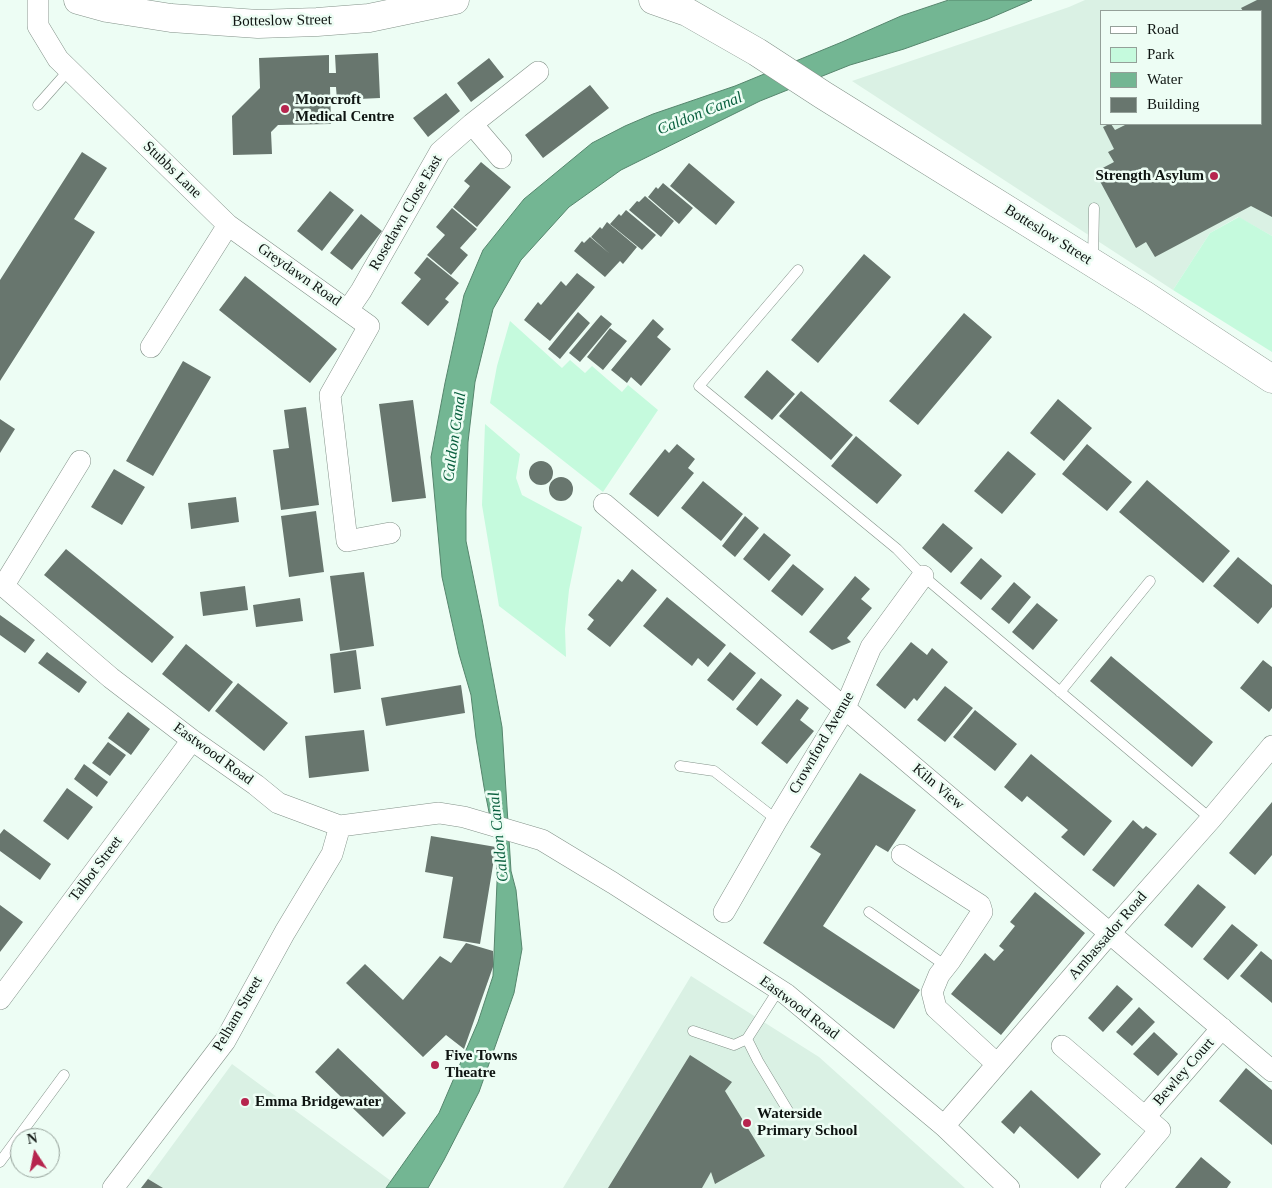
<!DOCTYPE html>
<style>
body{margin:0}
#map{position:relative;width:1272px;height:1188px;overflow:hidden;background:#edfdf4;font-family:"Times New Roman",serif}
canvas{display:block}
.legend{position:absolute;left:1100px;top:10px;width:162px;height:115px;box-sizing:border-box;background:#edfdf4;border:1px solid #94a099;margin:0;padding:6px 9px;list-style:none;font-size:15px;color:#0e1411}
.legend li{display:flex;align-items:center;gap:10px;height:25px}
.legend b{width:25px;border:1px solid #94a099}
.north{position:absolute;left:10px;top:1128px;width:50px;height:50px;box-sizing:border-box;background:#edfdf4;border:1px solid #94a099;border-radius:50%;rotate:349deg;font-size:14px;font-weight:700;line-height:20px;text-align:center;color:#0e1411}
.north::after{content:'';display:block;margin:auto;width:18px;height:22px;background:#b6254e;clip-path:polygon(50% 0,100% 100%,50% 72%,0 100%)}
</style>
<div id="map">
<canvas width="1272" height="1188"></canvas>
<ul class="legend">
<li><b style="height:6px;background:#fff"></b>Road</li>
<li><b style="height:14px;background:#c5fadd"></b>Park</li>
<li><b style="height:14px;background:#73b693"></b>Water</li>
<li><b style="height:14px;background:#68766e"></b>Building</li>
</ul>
<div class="north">N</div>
</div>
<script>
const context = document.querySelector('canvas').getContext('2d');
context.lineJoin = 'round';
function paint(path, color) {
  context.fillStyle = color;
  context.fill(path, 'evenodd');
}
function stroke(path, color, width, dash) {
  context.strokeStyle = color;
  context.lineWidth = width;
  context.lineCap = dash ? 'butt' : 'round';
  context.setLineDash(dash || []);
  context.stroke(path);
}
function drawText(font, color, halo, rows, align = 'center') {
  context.font = font + ' "Times New Roman",serif';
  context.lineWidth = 5;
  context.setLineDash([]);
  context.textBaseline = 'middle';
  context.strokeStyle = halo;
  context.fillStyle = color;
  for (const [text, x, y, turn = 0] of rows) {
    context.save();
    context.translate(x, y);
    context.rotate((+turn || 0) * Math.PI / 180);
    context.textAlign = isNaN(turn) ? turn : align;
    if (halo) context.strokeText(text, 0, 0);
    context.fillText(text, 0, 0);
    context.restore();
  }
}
paint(new Path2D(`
 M1085,0H1272V236L1238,217L1210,233L1173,290L852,81L1069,7ZM1101,11H1261V124H1101Z
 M691,976L819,1057L965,1188H563Z
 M232,1064L391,1181L386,1188H141Z`), '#daf1e4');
paint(new Path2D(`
 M1239,217L1272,236V352L1173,290L1210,233Z
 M510,321L562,368L570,360L585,373L592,366L622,392L628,385L658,410L603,492L490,403L497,366Z
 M485,424L520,454L516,478L522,495L582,527L569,590L565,629L566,657L499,606L482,505Z`), '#c5fadd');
const water = new Path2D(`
 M949,0H1032L988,19L904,49L850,65L760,101L621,170L569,207L521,260L493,309L475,382L468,442L466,511V541L482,619L502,727L511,871L516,890L522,949L514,993L479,1092L444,1160L428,1188H386L439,1113L478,1022L493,976L497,882L496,847L484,787L476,738L471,695L459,654L442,577L431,457L445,383L464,295L483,250L524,199L592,143L625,126L653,114L735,86L842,42L901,16Z`);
paint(water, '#73b693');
stroke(water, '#55856c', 1);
paint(new Path2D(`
 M1257,0H1272V217L1251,206L1155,257L1146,242L1136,248L1095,172L1114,162L1108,152L1114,149L1103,127L1109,124H1111L1115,130L1127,124H1261V50L1262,49L1261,46V11H1243L1241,8Z
 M378,53L380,98L337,100L336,87H330L331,124L278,125L271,132L272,154L233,155L232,116L260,88L259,58L329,55V73H336L335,55Z
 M489,58L504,77L471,102L457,83Z
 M590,85L609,108L543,158L525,135Z
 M446,93L460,111L428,137L413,118Z
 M82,152L107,168L74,219L95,232L0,381V280Z
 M481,162L511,187L477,227L453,207L470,186L464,181Z
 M689,163L735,202L716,225L670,186Z
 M663,183L693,208L679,224L648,197L656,187L658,189Z
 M330,191L354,210L322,251L297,231Z
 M645,196L674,221L661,237L629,210L637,201L639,202Z
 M452,208L477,229L460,248L468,255L451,275L427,255L445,235L436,227Z
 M626,210L656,235L642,250L610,224L619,214L621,216Z
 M361,214L382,231L352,270L330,253Z
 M607,222L637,247L623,264L620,261L605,277L574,251L582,241L584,243L590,237L610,254L591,237L600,227L602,229Z
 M864,254L891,277L818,363L791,340Z
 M427,257L459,283L445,299L449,302L428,326L401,303L421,279L414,273Z
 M577,273L595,287L550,341L524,320L538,302L541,305L561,281L566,286Z
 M245,276L337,349L310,383L219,310Z
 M578,312L590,323L560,359L548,349Z
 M964,313L992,337L918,425L889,401Z
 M601,315L612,324L580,362L569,353Z
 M653,319L664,329L657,337L671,349L641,386L631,377L627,383L611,370Z
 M610,328L627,341L603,370L587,357Z
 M183,361L211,377L153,476L126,461Z
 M767,370L795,394L772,420L744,397Z
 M801,391L853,435L831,460L779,416Z
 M1058,399L1092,428L1064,461L1030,433Z
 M413,400L426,498L392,502L379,404Z
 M306,407L319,505L281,510L273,450L289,448L284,410Z
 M0,419L15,429L0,453Z
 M856,436L902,475L877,504L831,466Z
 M677,444L695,459L688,468L694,473L658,517L629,494L665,449L669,453Z
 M1087,444L1132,482L1107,511L1062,474Z
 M1008,451L1036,474L1002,514L974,491Z
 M529 473a12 12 0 1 1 24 0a12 12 0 1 1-24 0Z
 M114,469L145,487L122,525L91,507Z
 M549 489a12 12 0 1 1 24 0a12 12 0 1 1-24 0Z
 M1147,480L1230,551L1203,583L1119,512Z
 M703,481L743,514L721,541L681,508Z
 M236,497L239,522L191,529L188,503Z
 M316,511L324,572L289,577L281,516Z
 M745,516L759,528L735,557L722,546Z
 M943,523L973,548L951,573L922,548Z
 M764,533L791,555L769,581L743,559Z
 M66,549L174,637L152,663L44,575Z
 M1238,557L1272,585V607L1258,624L1213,586Z
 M981,558L1002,576L981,600L960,583Z
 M793,564L824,589L802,616L771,591Z
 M632,569L657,590L610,647L587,629L594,620L588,615L618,579L622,582Z
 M364,572L374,646L340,651L330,576Z
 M855,576L870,589L861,599L872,608L847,638L851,642L832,650L809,632Z
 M1014,582L1031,597L1009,624L991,609Z
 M245,586L248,610L203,616L200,592Z
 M667,597L726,645L708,667L698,658L692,666L643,626Z
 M300,598L303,621L256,627L253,605Z
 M1037,603L1058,620L1033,650L1012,632Z
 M0,615L35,640L25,653L0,635Z
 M911,642L927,655L932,648L948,662L917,701L914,698L905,709L876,685Z
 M186,644L233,682L209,712L162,674Z
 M356,650L361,689L334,693L330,654Z
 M47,652L87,682L79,693L38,663Z
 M730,652L756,673L733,701L707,680Z
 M1111,656L1213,742L1192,767L1090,681Z
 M1263,660L1272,667V708L1269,712L1240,688Z
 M761,678L782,695L757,726L736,709Z
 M238,683L288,723L264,751L215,711Z
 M461,685L465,713L386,726L381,698Z
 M945,686L973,708L945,742L917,720Z
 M797,699L809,708L800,720L814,731L787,764L761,743Z
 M975,710L1017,744L995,771L953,737Z
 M128,712L150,729L131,755L108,738Z
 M364,730L369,771L309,778L305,736Z
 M108,742L126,755L110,776L92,763Z
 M1031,754L1112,821L1084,856L1061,837L1068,830L1027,796L1022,802L1004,787Z
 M84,764L108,782L97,797L74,779Z
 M860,773L916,810L888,852L876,845L823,926L920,990L894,1029L763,943L821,854L810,847Z
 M67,788L93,807L68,840L43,821Z
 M1272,802V855L1255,875L1229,853Z
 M1133,820L1143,829L1146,826L1157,834L1114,887L1092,870Z
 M4,829L51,864L40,880L0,851V834Z
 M431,836L496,847L480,944L443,938L453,877L425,872Z
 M1198,884L1226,907L1192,948L1164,925Z
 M1035,892L1085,933L1001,1035L951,994L985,953L994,961L1004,950L999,946L1015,926L1010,922Z
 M0,905L23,922L0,952Z
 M1232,924L1258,945L1228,980L1203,959Z
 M466,943L493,951V967L464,1049L446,1035L423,1057L346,983L365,964L403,1000L440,956L451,963Z
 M1261,951L1272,960V1003L1240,976Z
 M1117,985L1133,999L1103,1032L1088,1018Z
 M1139,1007L1155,1022L1132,1046L1116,1032Z
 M1154,1032L1178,1054L1158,1076L1133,1054Z
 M338,1048L406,1113L383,1137L315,1072Z
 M690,1055L732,1082L725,1091L765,1156L715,1184L711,1172L702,1188H608Z
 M1246,1068L1272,1090V1145L1219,1101Z
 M1031,1090L1101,1154L1078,1179L1020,1126L1014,1134L1001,1122Z
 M1201,1157L1231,1182L1227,1188H1175Z
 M148,1179L163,1188H141Z`), '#68766e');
const lane = new Path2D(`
 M38,105L69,70
 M1093,259L1094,208
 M798,270L699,386L897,549L923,576L1211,819
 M1060,692L1150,581
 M680,766L714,771L777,820
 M869,912L946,966
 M779,989L747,1039L758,1061L790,1114
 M693,1031L734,1045L747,1039
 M0,1162L64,1075`);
const street = new Path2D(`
 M38,0V26L58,59L228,225L151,347
 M472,124L501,158
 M228,225L369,326L330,395L347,541L390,533
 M348,310L361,291L440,152L472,124L538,72
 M604,504L1272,1071
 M0,583L111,678L192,740L256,785L278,803L340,826L439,813L464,817L542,840L613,883L786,994L944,1126L1009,1188
 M4,585L80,461
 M902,855L980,905L982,912L950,961L939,975L932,992L936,1008L997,1064
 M724,912L777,820L845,708L871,647L923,576
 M0,999L192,740
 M1062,1046L1160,1130L1111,1188
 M1145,1117L1222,1028
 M944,1126L1110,933L1211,819L1272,746
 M113,1188L225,1041L285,932L332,854L340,826`);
const secondary = new Path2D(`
 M78,0L107,8L171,18L258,24L317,22L369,18L455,0
 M653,0L687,12L757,52L823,95L1146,296L1272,379`);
stroke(lane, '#839289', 11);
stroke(street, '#839289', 22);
stroke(secondary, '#839289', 29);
stroke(lane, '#fff', 10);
stroke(street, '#fff', 21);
stroke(secondary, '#fff', 28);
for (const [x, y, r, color] of [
 [285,109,5,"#b6254e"],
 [1214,176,5,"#b6254e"],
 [435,1065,5,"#b6254e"],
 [245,1102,5,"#b6254e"],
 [747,1123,5,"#b6254e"]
]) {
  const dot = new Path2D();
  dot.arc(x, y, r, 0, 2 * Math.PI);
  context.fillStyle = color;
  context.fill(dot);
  stroke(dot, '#edfdf4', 2);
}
drawText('15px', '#0e1411', '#edfdf4', [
 ["Botteslow Street",282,21,-1],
 ["Stubbs Lane",172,170,44],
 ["Rosedawn Close East",406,213,-60],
 ["Botteslow Street",1048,235,32],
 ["Greydawn Road",299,275,35],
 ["Crownford Avenue",822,743,-60],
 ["Eastwood Road",213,754,36],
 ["Kiln View",938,787,40],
 ["Talbot Street",96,869,-53],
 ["Ambassador Road",1108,936,-49],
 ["Eastwood Road",799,1008,37],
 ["Pelham Street",238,1014,-60],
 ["Bewley Court",1184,1072,-49]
]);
drawText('bold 15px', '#0e1411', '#edfdf4', [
 ["Moorcroft",295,100],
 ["Medical Centre",295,117],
 ["Strength Asylum",1204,176,"right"],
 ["Five Towns",445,1056],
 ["Theatre",445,1073],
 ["Emma Bridgewater",255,1102],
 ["Waterside",757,1114],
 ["Primary School",757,1131]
], 'left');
drawText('italic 16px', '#095f3e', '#edfdf4', [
 ["Caldon Canal",700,114,-22],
 ["Caldon Canal",455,437,-82],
 ["Caldon Canal",499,837,-96]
]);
</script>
